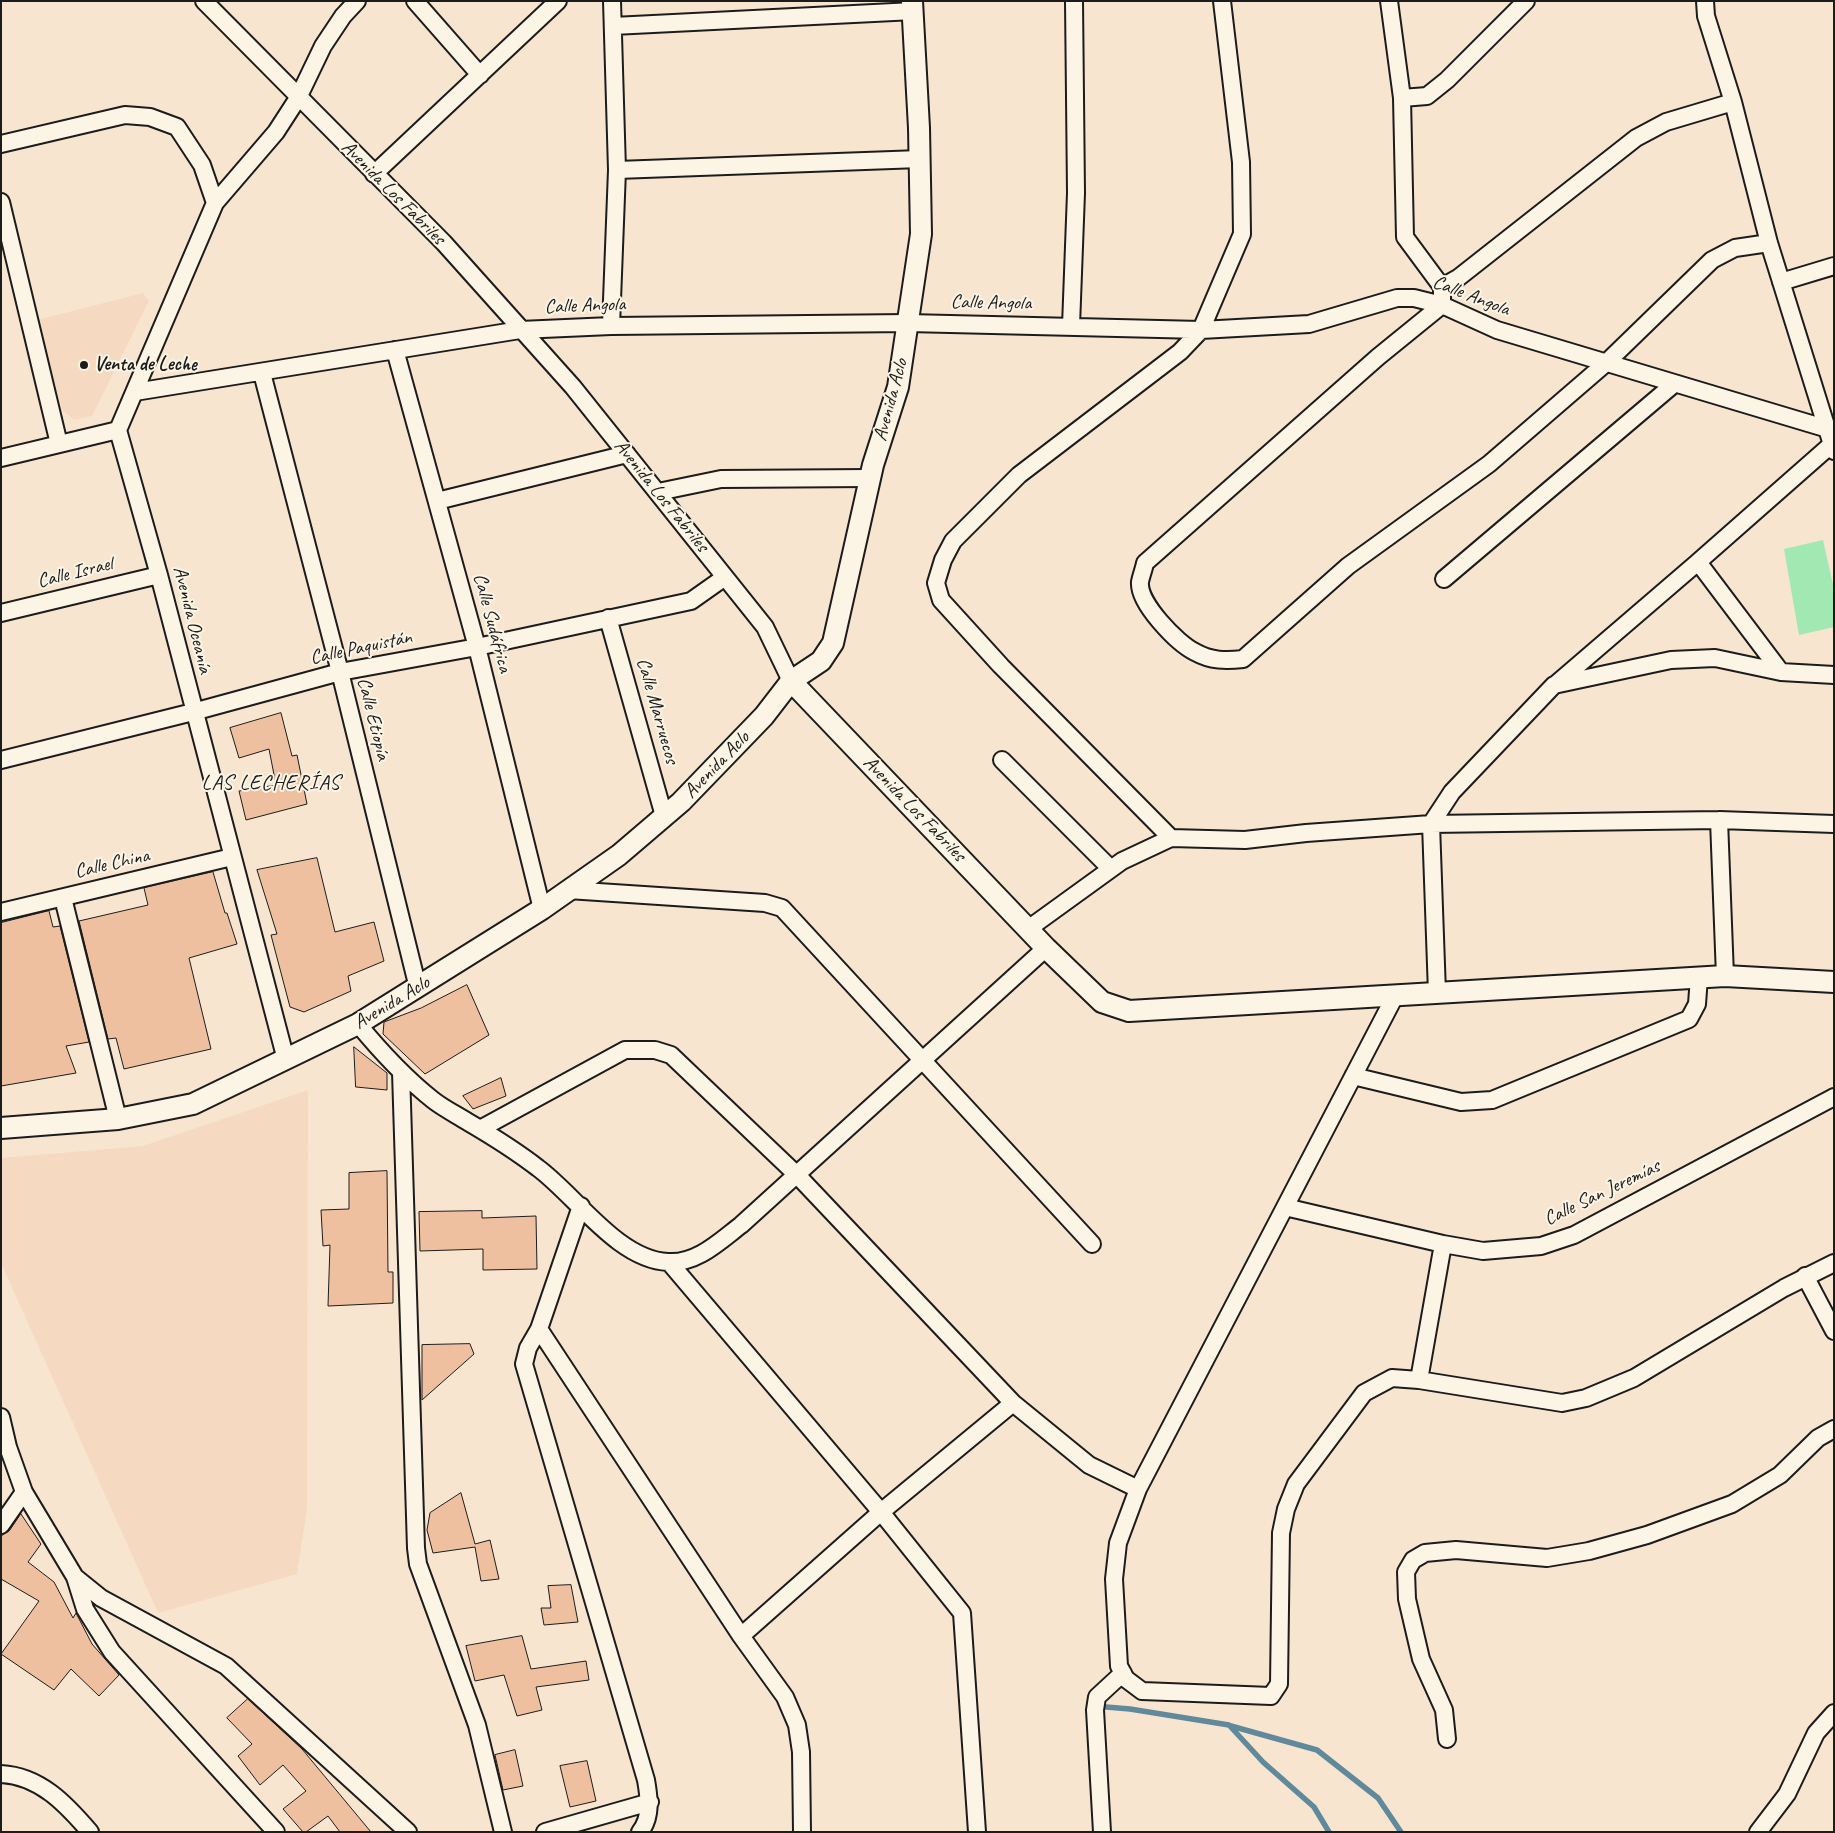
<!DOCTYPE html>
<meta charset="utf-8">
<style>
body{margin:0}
#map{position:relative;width:1835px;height:1833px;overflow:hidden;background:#f8e5d0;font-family:Caveat,sans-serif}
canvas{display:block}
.frame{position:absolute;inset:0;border:2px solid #1c1c1c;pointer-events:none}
</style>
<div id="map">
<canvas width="1835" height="1833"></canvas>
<div class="frame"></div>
</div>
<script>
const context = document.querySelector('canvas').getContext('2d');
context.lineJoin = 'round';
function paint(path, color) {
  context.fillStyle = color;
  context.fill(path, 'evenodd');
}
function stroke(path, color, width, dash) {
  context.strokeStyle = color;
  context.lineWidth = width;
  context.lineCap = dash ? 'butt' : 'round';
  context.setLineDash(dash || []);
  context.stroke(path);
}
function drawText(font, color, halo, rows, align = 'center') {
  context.font = font + ' Caveat,sans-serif';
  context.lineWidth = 4;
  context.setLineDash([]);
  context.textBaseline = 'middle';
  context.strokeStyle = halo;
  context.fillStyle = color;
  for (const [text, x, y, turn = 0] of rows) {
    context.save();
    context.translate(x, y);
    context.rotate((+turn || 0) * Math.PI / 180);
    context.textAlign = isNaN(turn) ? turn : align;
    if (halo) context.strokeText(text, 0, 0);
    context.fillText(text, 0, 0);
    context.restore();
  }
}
paint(new Path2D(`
 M143,293L149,301L92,416L74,420L62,410L37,320Z
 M308,1090L307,1509L297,1574L158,1613L1,1263V1158L143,1146Z`), '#f5dac1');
paint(new Path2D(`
 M1823,540L1834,589V627L1799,635L1784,549Z`), '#a2e8b3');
stroke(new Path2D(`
 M1106,1707L1130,1709L1229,1725L1263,1762L1314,1807L1329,1832
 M1231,1726L1317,1750L1378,1798L1401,1832`), '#60899b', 5.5);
const building = new Path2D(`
 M281,713L292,756L297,755L307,804L246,820L239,791L276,785L269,749L239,758L230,728Z
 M317,858L335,932L374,922L384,961L348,976L351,991L304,1012L290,1007L271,935L277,934L257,870Z
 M213,872L225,913H227L237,944L189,958L211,1049L124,1069L116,1038L108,1039L79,921L148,905L144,888Z
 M49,911L53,927L60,926L89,1042L66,1046L76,1073L1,1086V923Z
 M467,985L489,1035L425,1074L383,1034L384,1022L421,1008Z
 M354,1047L387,1073V1090L356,1087Z
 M501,1078L506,1096L473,1109L463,1096Z
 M387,1171L388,1272H393V1303L328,1306L330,1245L323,1246L321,1210L349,1209V1173Z
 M482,1211V1218L536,1216L537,1269L483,1270V1249L420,1251L419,1212Z
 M470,1344L474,1354L422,1400V1345Z
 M461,1493L475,1544L490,1540L499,1579L481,1581L475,1547L433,1553L427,1530L430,1513Z
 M21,1514L41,1544L28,1562L54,1582L73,1618L76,1613L92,1644L119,1675L99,1696L71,1669L54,1690L1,1654L39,1601L1,1579V1536L9,1531Z
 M571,1585L578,1622L544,1625L541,1608H551L548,1586Z
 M522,1636L531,1669L586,1661L589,1680L536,1687L542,1710L517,1716L504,1675L475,1681L466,1646Z
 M248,1699L302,1749L371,1832H340L328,1816L306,1832H303L283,1809L306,1791L283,1765L260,1785L238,1756L252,1744L227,1718Z
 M515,1750L523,1786L503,1790L495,1755Z
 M587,1761L596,1801L570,1807L560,1766Z`);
paint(building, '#efc09f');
stroke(building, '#1c1c1c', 1);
const minor = new Path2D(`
 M204,1L444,243L573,387L765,627L791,681
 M415,1L480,75
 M1389,1L1402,98
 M1526,1L1447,80L1427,96L1402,98L1405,237L1442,287V305L1378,357L1145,563C1144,569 1141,576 1140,582C1138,603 1177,643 1195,652C1211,661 1226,661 1243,659L1348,566L1489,464L1606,363L1712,260L1735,248L1769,243
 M1705,1L1706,16L1733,102L1769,243L1834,451
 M613,26L914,11
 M1,144L125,115L150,117L177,127L202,165L215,203
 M617,170L920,159
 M374,174L558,1
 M1,202L59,444
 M1781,282L1834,266
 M1442,287L1458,278L1636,138L1666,122L1733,102
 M611,326L617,170L612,1
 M1071,326L1076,193L1074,1
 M395,350L477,647L542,909
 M262,373L340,672L418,988
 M135,392L520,330L611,326L908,323L1201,330L1309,324L1397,298H1414L1442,305L1497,330L1828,429
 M1,458L118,430
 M658,492L721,479L870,478
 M437,501L627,454
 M1698,562L1832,444
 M1444,579L1674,384
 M1,613L159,575
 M608,618L664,816
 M1556,684L1698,562L1781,672
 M1,760L193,712L340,672L477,647L691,601L725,577
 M1002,760L1111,869
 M1719,820L1725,976
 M1171,838L1001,666L941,600L936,583L943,560L953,541L1019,475L1180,352L1201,330L1242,234L1241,162L1222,1
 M568,890L765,903L782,908L1092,1244
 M63,898L118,1119
 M1,912L232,857
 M1028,929L1122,861L1171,838L1245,840L1306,833L1431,824L1719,820L1834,824
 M1437,993L1431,824L1452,792L1554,685L1671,660L1715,658L1781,672L1834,675
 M1395,996L1138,1489L1118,1543L1114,1579L1119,1666L1126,1679L1142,1691L1271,1696L1279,1684L1281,1533L1286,1509L1296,1484L1364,1393L1392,1378L1419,1380L1562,1403L1586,1398L1634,1378L1784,1288L1834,1263
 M358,1024C381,1052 404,1077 433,1100C443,1108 457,1115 468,1122C492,1136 516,1151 538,1168C576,1196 618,1260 668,1262C697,1264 720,1241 741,1225L1046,948
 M286,1060L159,575L118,430L215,203L276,132L298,98L323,46L343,16L357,1
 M401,1072L416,1548L418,1564L477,1725L503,1832
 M1353,1076L1461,1102L1492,1100L1689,1019L1697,1004L1699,977
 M480,1129L625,1050H655L671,1055L798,1176L1013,1403L1089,1465L1138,1489
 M581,1206L539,1329L741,1636L785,1697L797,1725L801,1752L802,1832
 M1285,1207L1443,1244L1483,1251L1541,1246L1574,1235L1834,1097
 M669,1262L881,1512L962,1613L977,1832
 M1805,1276L1834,1331
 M539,1329L528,1348L524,1364L646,1780C649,1797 652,1817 640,1832
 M1419,1380L1443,1244
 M1,1417L8,1447L24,1492L75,1577L101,1598L226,1666L408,1832
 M1,1525L24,1492
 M75,1577L85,1609L112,1652L276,1832
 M741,1636L881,1512L1013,1403
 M1447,1739L1444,1710L1421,1659L1407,1599L1406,1572L1413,1560L1425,1553L1456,1550L1547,1558L1589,1551L1647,1535L1732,1504L1780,1475L1818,1438L1834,1429
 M1,1774C40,1776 66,1804 90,1832
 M545,1832L650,1802
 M1102,1832L1095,1710L1097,1697L1123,1673
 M1758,1832L1787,1794L1816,1733L1834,1713`);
const tertiary = new Path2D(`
 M791,681L1046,948L1102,1002L1129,1011L1725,976L1834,982
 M1,1128L118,1119L193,1104L358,1024L542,909L619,855L681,802L764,716L791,681L821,661L833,643L873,465L898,387L921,234L919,128L912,1`);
stroke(minor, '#1c1c1c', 20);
stroke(tertiary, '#1c1c1c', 24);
stroke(minor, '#fcf5e5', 16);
stroke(tertiary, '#fcf5e5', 20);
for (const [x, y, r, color] of [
 [84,365,5,"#1c1c1c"]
]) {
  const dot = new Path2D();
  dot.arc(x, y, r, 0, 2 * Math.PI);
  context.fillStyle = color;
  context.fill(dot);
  stroke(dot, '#fcf5e5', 2);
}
drawText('20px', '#1c1c1c', '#fcf5e5', [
 ["Avenida Los Fabriles",393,193,45],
 ["Calle Angola",1471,296,21],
 ["Calle Angola",991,303,1],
 ["Calle Angola",585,306,-2],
 ["Avenida Aclo",891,400,-75],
 ["Avenida Los Fabriles",661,496,51],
 ["Calle Israel",75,573,-14],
 ["Avenida Oceanía",192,620,76],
 ["Calle Sudáfrica",492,623,75],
 ["Calle Paquistán",361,648,-12],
 ["Calle Marruecos",657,711,74],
 ["Calle Etiopía",373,719,76],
 ["Avenida Aclo",717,765,-46],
 ["Avenida Los Fabriles",914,809,46],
 ["Calle China",112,864,-13],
 ["Avenida Aclo",392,1003,-31],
 ["Calle San Jeremías",1602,1193,-26]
]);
drawText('bold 20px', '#1c1c1c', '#fcf5e5', [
 ["Venta de Leche",94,365]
], 'left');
context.letterSpacing = '1px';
drawText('21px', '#1c1c1c', '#fcf5e5', [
 ["LAS LECHERÍAS",271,783]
]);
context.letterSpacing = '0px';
</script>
